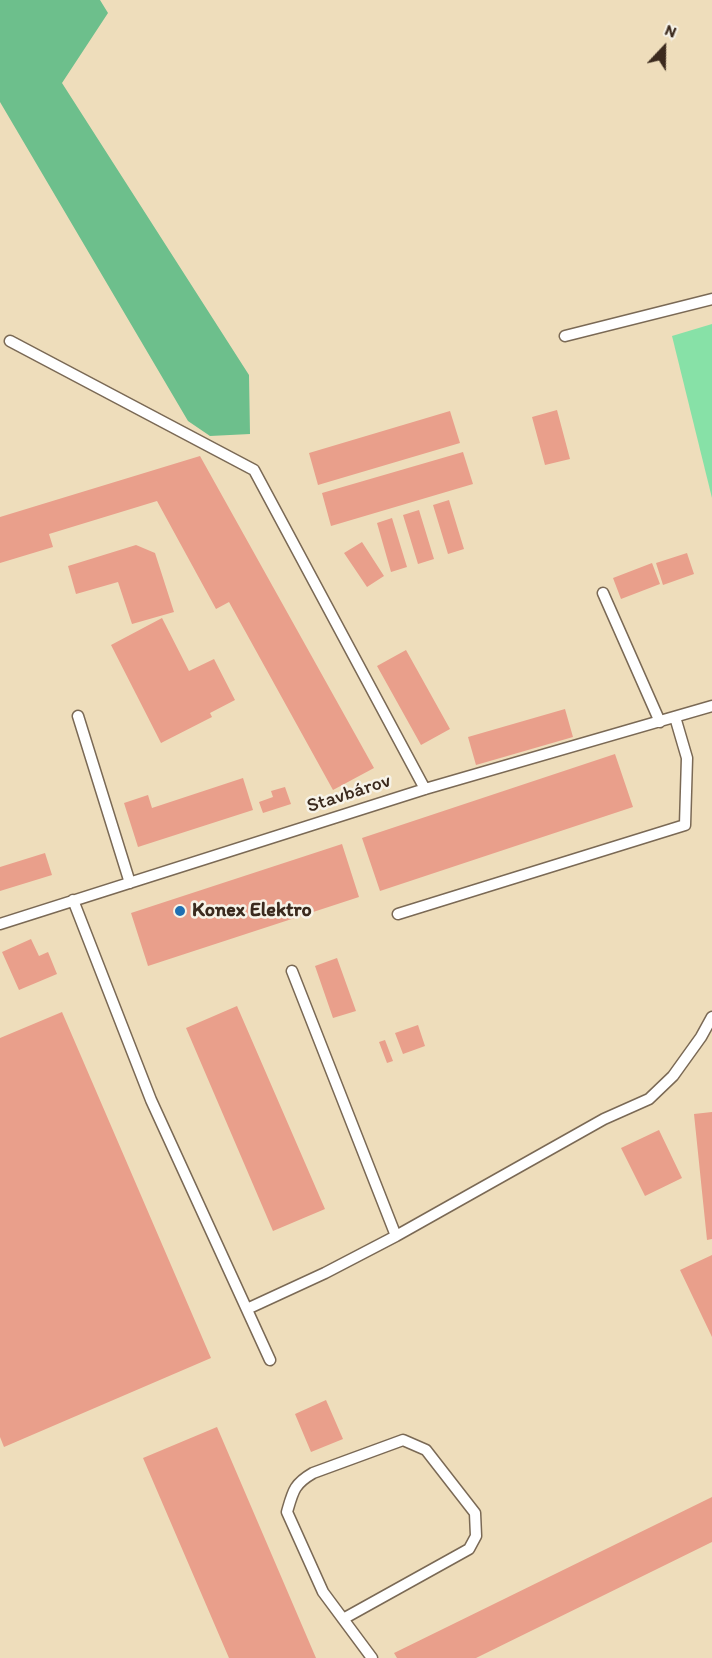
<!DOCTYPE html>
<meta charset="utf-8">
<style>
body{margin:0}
#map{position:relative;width:712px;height:1658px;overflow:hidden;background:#edb;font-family:Itim,sans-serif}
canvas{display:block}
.north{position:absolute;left:634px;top:18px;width:60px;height:60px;-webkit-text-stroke:4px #f7f3e8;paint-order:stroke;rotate:22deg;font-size:16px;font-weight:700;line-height:24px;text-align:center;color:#3b2a1e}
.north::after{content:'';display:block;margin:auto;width:21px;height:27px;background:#3b2a1e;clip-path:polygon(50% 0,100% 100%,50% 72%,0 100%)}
</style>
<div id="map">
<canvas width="712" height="1658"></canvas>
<div class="north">N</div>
</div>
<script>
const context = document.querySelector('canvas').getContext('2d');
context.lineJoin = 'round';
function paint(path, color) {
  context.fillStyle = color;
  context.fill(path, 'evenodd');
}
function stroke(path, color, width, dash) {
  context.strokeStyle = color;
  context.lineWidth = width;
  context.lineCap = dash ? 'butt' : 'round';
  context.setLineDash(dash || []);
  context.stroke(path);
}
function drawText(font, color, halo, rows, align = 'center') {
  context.font = font + ' Itim,sans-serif';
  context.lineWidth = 5;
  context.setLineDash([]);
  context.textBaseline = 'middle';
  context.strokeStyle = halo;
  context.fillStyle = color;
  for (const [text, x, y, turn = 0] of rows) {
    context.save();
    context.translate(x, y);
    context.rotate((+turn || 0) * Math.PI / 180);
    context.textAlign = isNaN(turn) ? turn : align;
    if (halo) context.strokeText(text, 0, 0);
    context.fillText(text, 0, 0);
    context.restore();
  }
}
paint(new Path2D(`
 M712,324V498L672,336Z`), '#87e1a7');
paint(new Path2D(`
 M0,0H100L108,13L62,83L249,375L250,434L210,436L188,421L0,102Z`), '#6dbf8c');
paint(new Path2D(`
 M557,410L570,459L545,465L532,417Z
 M450,411L460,443L318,485L309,453Z
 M463,452L473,484L331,526L322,493Z
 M200,456L374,768L333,790L229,602L216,609L157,501L49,534L53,547L0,563V517Z
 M449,500L464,549L448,554L433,505Z
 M419,510L434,559L418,564L403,515Z
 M392,518L407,567L391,572L377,523Z
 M362,542L384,576L367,587L344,553Z
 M136,545L155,553L174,612L132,624L118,582L76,594L68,566Z
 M687,553L694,574L663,585L656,563Z
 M652,563L660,584L621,599L613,578Z
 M162,618L189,671L214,659L235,700L210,713L212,717L161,743L111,645Z
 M406,650L450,729L421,745L377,666Z
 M565,709L573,737L476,765L468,737Z
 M615,754L633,807L380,891L362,838Z
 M243,778L253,810L138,847L124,803L148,795L152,808Z
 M285,787L291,804L263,813L259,802L273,797L271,791Z
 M342,844L359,897L148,966L131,913Z
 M45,853L52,875L0,891V867Z
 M31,939L39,956L48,952L57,974L19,990L2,952Z
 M337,958L356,1011L333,1018L315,966Z
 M237,1006L325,1209L273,1231L186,1028Z
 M62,1012L211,1358L4,1447L0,1437V1038Z
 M418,1025L425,1046L403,1054L395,1033Z
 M385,1040L393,1061L387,1063L379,1042Z
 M712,1112V1239L707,1240L694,1114Z
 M659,1130L682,1178L645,1196L621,1148Z
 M712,1255V1337L680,1270Z
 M326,1400L343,1439L311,1452L295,1414Z
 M217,1427L316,1658H229L143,1458Z
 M712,1497V1542L476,1658H397L394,1653Z`), '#e99f8b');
const service = new Path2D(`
 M565,336L712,299
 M10,341L254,470L425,789
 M603,593L660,722
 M78,716L130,883
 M73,900L151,1100L270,1360
 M398,914L685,825L687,758L675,717
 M0,924L425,789L712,706
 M292,971L396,1236
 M247,1309L325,1273L396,1236L604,1119L649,1099L673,1076L701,1037L712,1017
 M343,1619L469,1549L476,1536L475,1513L426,1450L403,1440L313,1473C294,1484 293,1491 287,1512L323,1592L372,1658`);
stroke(service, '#7a6955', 13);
stroke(service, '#fff', 10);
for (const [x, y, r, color] of [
 [180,911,6,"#1f6fb2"]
]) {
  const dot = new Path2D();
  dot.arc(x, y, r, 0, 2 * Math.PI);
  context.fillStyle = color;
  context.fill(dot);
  stroke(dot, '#f7f3e8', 2);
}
drawText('20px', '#3b2a1e', '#f7f3e8', [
 ["Stavbárov",349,794,-18]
]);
drawText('bold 20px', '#3b2a1e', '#f7f3e8', [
 ["Konex Elektro",192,911]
], 'left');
</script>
